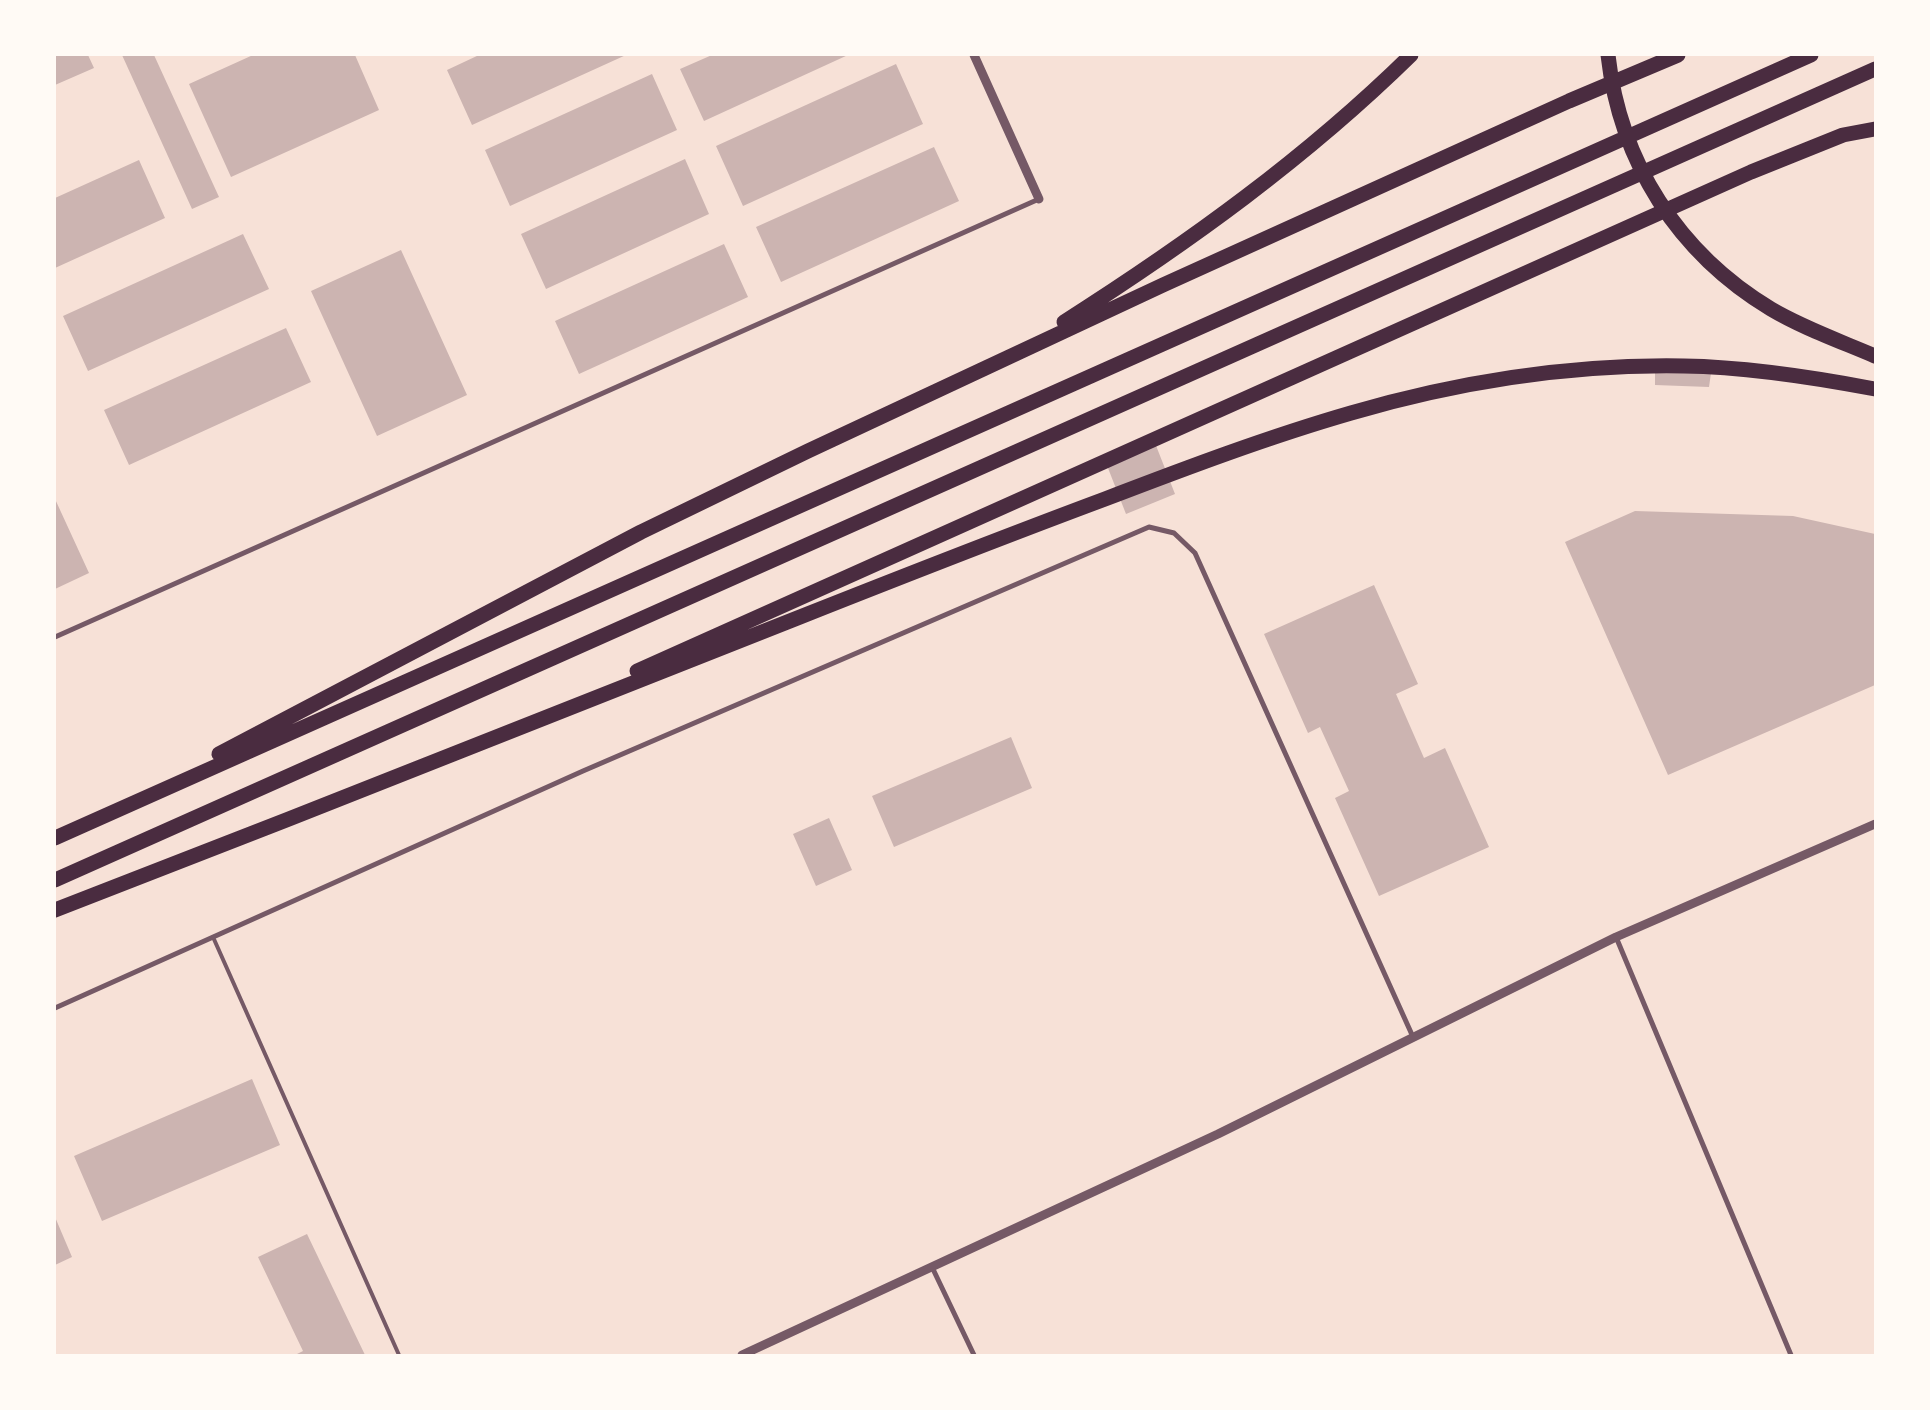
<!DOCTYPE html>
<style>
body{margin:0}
#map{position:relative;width:1930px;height:1410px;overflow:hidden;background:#f7e1d7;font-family:"Roboto Condensed",sans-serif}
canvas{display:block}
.frame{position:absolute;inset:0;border:56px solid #fffaf5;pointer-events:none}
</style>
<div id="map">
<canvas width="1930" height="1410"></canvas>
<div class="frame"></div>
</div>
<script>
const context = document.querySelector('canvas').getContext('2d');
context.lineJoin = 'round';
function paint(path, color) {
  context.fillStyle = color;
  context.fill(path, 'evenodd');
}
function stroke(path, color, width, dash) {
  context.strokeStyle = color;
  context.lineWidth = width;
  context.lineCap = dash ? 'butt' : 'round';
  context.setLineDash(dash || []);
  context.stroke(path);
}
paint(new Path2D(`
 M55,55H88L94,68L55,85Z
 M122,55H154L219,197L192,209Z
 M253,55H355L379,110L231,177L189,84Z
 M479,55H626L472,125L447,70Z
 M712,55H848L704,121L680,69Z
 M896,64L923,124L743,206L716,146Z
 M652,74L677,130L510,206L485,150Z
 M934,147L959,201L781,282L756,227Z
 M685,159L709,214L546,289L521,234Z
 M139,160L165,218L55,268V198Z
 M243,234L269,289L88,371L63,316Z
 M724,244L748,297L579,374L555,321Z
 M401,250L467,395L377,436L311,291Z
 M286,328L311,382L129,465L104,410Z
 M1655,372L1711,373L1709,387L1655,385Z
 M1155,443L1175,494L1126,514L1106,463Z
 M55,499L89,573L55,589Z
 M1635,511L1793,516L1875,534V685L1668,775L1565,542Z
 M1374,585L1418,684L1396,694L1424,758L1445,748L1489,847L1379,896L1335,798L1349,791L1320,727L1308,733L1264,634Z
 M1011,737L1032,788L894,847L872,796Z
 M829,818L852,870L816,886L793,834Z
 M252,1079L280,1145L102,1221L74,1156Z
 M55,1217L72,1257L55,1265Z
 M307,1234L365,1355H295L303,1351L258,1257Z`), '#ccb4b1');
stroke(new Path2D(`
 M213,937L399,1355`), '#755966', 4);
stroke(new Path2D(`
 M55,637L1039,199
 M1616,937L1791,1355
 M55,1008L583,771L1149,527L1174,533L1195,553L1413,1037
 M932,1267L974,1355`), '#755966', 5);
stroke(new Path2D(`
 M974,55L1039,199
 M742,1355L1218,1134L1616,937L1875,824`), '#755966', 9);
stroke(new Path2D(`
 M1608,55C1620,162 1678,253 1771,309C1803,328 1840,341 1875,356
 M1064,322C1188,243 1306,158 1411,55
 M637,671L1751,172L1843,135L1875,129
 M219,754L641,532L808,451L1163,285L1569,101L1678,55
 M55,838L1811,55
 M55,880L1875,69
 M55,910C304,814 552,715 800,617C901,577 1003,537 1105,499C1186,468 1268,437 1351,413C1458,382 1573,364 1684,366C1748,367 1812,377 1875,389`), '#4a2c40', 15);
</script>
